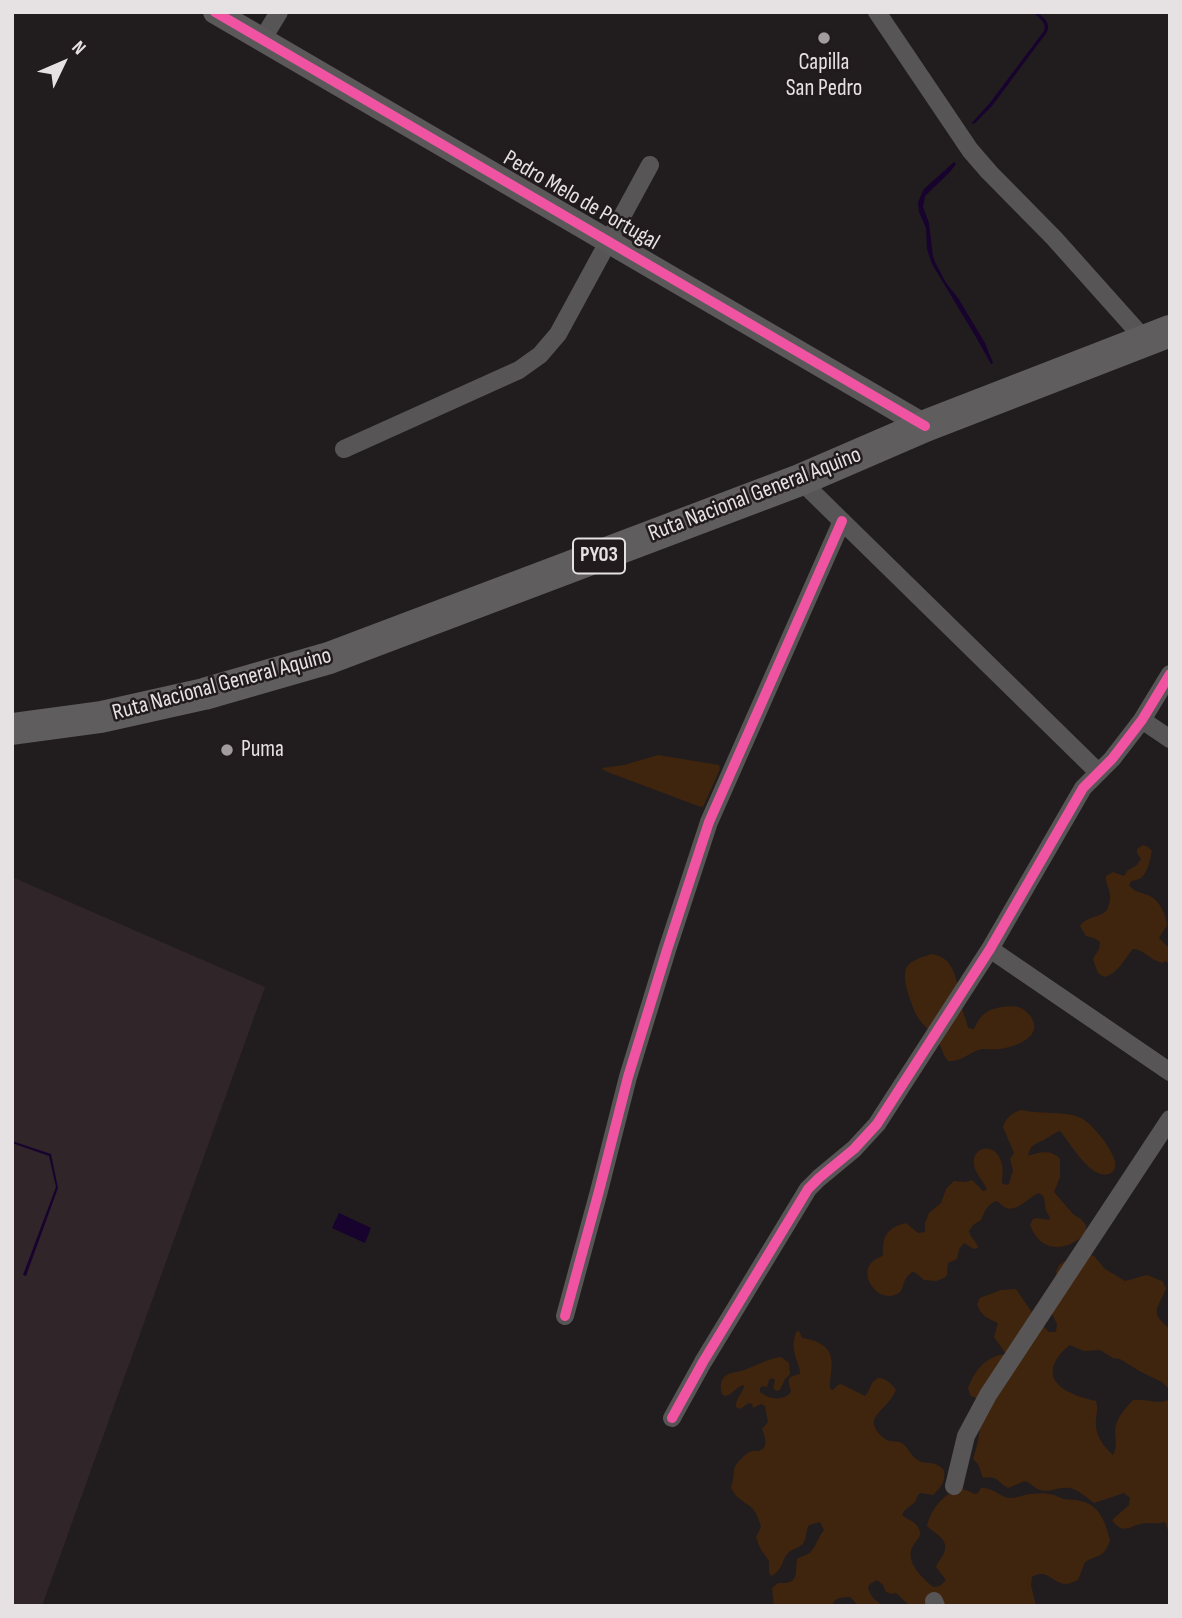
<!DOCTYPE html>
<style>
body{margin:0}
#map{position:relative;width:1182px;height:1618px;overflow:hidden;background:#211c1e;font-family:"Sofia Sans Condensed",sans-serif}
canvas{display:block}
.frame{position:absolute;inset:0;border:14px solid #e6e1e3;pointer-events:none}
.north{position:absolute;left:28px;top:28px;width:70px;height:70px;-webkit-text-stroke:5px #221b1d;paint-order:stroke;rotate:46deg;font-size:19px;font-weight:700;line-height:28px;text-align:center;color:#e6e1e3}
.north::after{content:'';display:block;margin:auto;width:24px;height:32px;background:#e6e1e3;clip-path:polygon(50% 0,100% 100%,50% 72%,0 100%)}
</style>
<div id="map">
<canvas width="1182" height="1618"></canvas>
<div class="frame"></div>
<div class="north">N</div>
</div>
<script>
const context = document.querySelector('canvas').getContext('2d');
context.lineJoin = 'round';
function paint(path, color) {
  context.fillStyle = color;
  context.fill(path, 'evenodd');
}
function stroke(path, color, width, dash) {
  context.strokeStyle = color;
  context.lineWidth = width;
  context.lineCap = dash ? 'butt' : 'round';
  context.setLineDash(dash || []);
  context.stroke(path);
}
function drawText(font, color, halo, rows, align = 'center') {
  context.font = font + ' "Sofia Sans Condensed",sans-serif';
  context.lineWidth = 5;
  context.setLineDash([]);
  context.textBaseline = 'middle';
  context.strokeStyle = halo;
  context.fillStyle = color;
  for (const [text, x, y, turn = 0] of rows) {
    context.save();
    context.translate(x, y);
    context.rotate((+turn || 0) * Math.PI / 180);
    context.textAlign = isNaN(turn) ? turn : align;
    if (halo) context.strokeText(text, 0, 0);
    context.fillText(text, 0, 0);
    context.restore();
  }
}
paint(new Path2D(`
 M12,877L265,987L42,1606H12Z`), '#302529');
paint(new Path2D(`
 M658,755L719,765L720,769L704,805L702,807L698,806L605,771L602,768L624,765Z
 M1143,845L1148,847L1152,851C1150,859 1148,872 1142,877C1139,880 1135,880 1131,881L1129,885C1135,893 1141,892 1150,896C1160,901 1166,915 1167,925L1159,938L1170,949V964L1165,961L1163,963C1149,960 1144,949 1133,949C1124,959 1118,974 1104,977L1098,973L1093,959L1099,949L1100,942L1094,938L1086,936L1080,926C1091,911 1109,922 1110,898C1111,890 1105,884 1106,876L1113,872L1124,876L1128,870L1137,865L1141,859L1137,853V849Z
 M932,954C957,958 957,985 961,1005C963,1013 966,1020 968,1028L974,1029C980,1015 987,1009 1002,1007C1015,1005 1023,1006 1031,1017C1044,1036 1016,1047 1000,1049C995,1050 989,1049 984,1049C970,1050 964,1062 948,1061C943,1055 942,1048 938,1041C932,1033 925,1027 919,1019C914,1012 911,1002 908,993C901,966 905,962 932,954Z
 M1022,1110C1041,1115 1062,1110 1081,1118C1091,1122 1128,1164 1111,1173C1092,1183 1070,1142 1060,1131C1054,1133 1049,1137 1044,1140C1034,1144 1030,1146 1028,1156C1039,1152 1051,1149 1060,1159V1177L1054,1192L1066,1206L1074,1215L1081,1219L1086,1225V1233C1067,1252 1041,1254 1030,1225L1033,1219L1037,1218L1049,1220L1050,1217C1041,1207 1049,1196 1038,1193C1030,1197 1016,1212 1007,1208C1003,1207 1001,1204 997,1201C987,1204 985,1211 981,1220L973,1225L969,1231C970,1238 977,1241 978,1248L974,1249L964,1243L959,1249L957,1259L948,1263L947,1275L944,1278L936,1281L924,1280L916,1273L912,1272C910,1274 906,1277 905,1280C902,1286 903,1291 897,1294C875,1305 851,1265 883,1256C882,1237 886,1228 906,1223L918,1233L925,1232V1223L929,1213L941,1203L946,1189L954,1181L965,1182L972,1180L983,1191L987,1190C984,1181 976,1175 974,1165C971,1147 994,1141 1001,1161C1004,1169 1002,1175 1002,1183L1006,1185L1009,1184L1013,1170L1010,1159L1014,1153L1003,1127C1006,1118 1012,1112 1022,1110Z
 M1087,1254L1094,1256L1105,1269L1125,1281L1147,1275L1162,1281L1166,1288C1159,1310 1147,1310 1170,1329V1390L1162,1382L1141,1372L1120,1359L1113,1358L1100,1350L1084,1351L1070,1345C1063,1350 1059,1355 1055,1362C1043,1387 1078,1397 1096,1401C1098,1409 1097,1411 1096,1419C1094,1433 1102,1445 1113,1455C1119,1445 1113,1436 1116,1425C1118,1416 1127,1407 1133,1400C1146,1398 1156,1405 1168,1400L1170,1398V1536L1165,1522C1158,1524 1153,1523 1146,1523C1131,1524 1124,1537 1112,1520L1129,1505L1130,1498L1124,1493L1094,1503C1087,1498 1078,1489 1069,1488C1059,1486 1049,1493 1040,1490C1034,1488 1031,1483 1025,1481L1008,1488C997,1482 998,1475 983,1478L978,1464L973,1459C981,1434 981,1425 977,1399L970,1395L968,1388C975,1370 986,1356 1006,1354L994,1337L998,1323C987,1318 981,1316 977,1304L980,1298L1001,1290L1016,1289C1026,1304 1036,1319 1049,1332H1056L1057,1324L1051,1312L1058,1279L1056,1272L1059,1265L1065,1261Z
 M799,1331L802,1338C808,1339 814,1340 819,1343C839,1353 829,1372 830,1389L833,1390L838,1385L841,1384L865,1396C871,1390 869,1383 878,1378C886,1378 891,1383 896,1390C891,1403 878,1410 874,1420C872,1428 882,1438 889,1441C890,1441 899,1442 900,1442C908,1446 911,1457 919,1461C930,1465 934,1460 944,1470C946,1482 941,1487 933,1495L921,1493L918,1495L915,1502L904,1511L902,1515C907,1520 916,1521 919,1529C922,1537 918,1538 914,1544C903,1560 921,1577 933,1587L940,1586L946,1580L936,1567C938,1561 942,1558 944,1553C950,1539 935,1534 927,1526C931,1509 943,1494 961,1488L975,1494L978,1493L981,1488C994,1487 1000,1498 1011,1498C1017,1498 1025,1494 1032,1494C1039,1493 1047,1493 1054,1495C1057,1496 1060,1498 1064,1499C1069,1500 1075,1499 1080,1501C1100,1504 1106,1524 1110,1541C1103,1559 1098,1554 1085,1562L1078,1580C1075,1581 1070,1584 1066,1584C1052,1584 1047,1567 1032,1577L1031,1585L1036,1606H910L896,1593L892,1594L886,1592L883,1585L877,1580L870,1584L868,1587C870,1597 876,1601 884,1606H859L850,1597C843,1597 834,1597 832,1606H774L772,1588L778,1583C799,1584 795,1576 797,1559C803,1555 808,1556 812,1550C817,1544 819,1536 824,1530L820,1522L809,1525C805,1531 807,1537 804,1542C801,1548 794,1548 789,1552C781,1559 785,1567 772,1576L769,1573V1561L760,1548L756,1537L761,1527C759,1520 757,1514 753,1509C745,1501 735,1499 731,1487C735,1478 732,1471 736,1465C739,1460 745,1455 749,1452C753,1450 757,1452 761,1450C769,1446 764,1434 762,1429L768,1422L765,1406L761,1404L753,1408L752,1404L749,1403L740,1409L736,1407C735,1398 744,1393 744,1385C736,1386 733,1395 725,1396L722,1394C720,1388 720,1382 724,1377C728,1373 736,1372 741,1371C754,1367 769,1358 781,1357L789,1363L790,1374L785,1379L780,1390L776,1391L773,1388L775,1380L772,1378L769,1380L767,1387L763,1386L760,1388V1392C769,1399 783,1402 791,1392C789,1380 784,1378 800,1374C800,1364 795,1359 794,1350C793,1344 794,1338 796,1332Z`), '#40250e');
paint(new Path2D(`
 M1033,12H1037C1044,18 1051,23 1047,32L992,106L975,123L971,124L989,104L1044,31C1047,22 1039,18 1033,12Z
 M954,162L956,164L949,173L925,196L923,207L929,223L933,256L935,262L946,283L958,298L985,343L993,363L991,364L976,337L932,264L927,249L926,228L919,212L918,202L924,189Z
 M12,1141L51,1154L58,1188L26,1276L23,1275L56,1187L49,1156L12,1143Z
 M339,1213L371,1228L365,1243L332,1228Z`), '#17032e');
stroke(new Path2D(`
 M877,12L970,150L989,172L1054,238L1146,341
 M262,40L279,12
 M344,449L519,370L540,355L558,334L650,165
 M800,480L1098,772
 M1142,720L1170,739
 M990,949L1170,1072
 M565,1316L599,1191L628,1077L667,950L709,822L842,521
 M672,1418L703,1362L808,1189L819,1178L854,1149L877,1124L990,949L1083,788L1112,759L1142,720L1170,674
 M954,1486L966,1436L988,1395L1170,1119
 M934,1601L936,1606`), '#575555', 18);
stroke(new Path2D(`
 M215,12L925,426`), '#5a5859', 24);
stroke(new Path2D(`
 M12,729L101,717L204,694L329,658L800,480L925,426L1170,331`), '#605d5e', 32);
stroke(new Path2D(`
 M215,12L925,426
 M565,1316L599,1191L628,1077L667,950L709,822L842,521
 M672,1418L703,1362L808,1189L819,1178L854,1149L877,1124L990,949L1083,788L1112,759L1142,720L1170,674`), '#f153a3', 10);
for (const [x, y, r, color] of [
 [824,38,7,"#a19c9e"],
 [227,750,7,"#a19c9e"]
]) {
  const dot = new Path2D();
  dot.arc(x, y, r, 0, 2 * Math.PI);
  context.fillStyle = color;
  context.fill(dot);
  stroke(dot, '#221b1d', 2.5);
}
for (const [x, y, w] of [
 [599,556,52]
]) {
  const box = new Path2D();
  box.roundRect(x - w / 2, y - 17.5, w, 35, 5);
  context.fillStyle = '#221b1d';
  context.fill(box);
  stroke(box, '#e6e1e3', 2);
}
drawText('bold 21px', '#e6e1e3', null, [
 ["PY03",599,556]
]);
drawText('23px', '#e6e1e3', '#221b1d', [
 ["Capilla",824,63],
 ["San Pedro",824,89],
 ["Puma",241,750,"left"]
]);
drawText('23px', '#e6e1e3', '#221b1d', [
 ["Pedro Melo de Portugal",581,201,30],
 ["Ruta Nacional General Aquino",755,495,-21],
 ["Ruta Nacional General Aquino",222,685,-15]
]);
</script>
